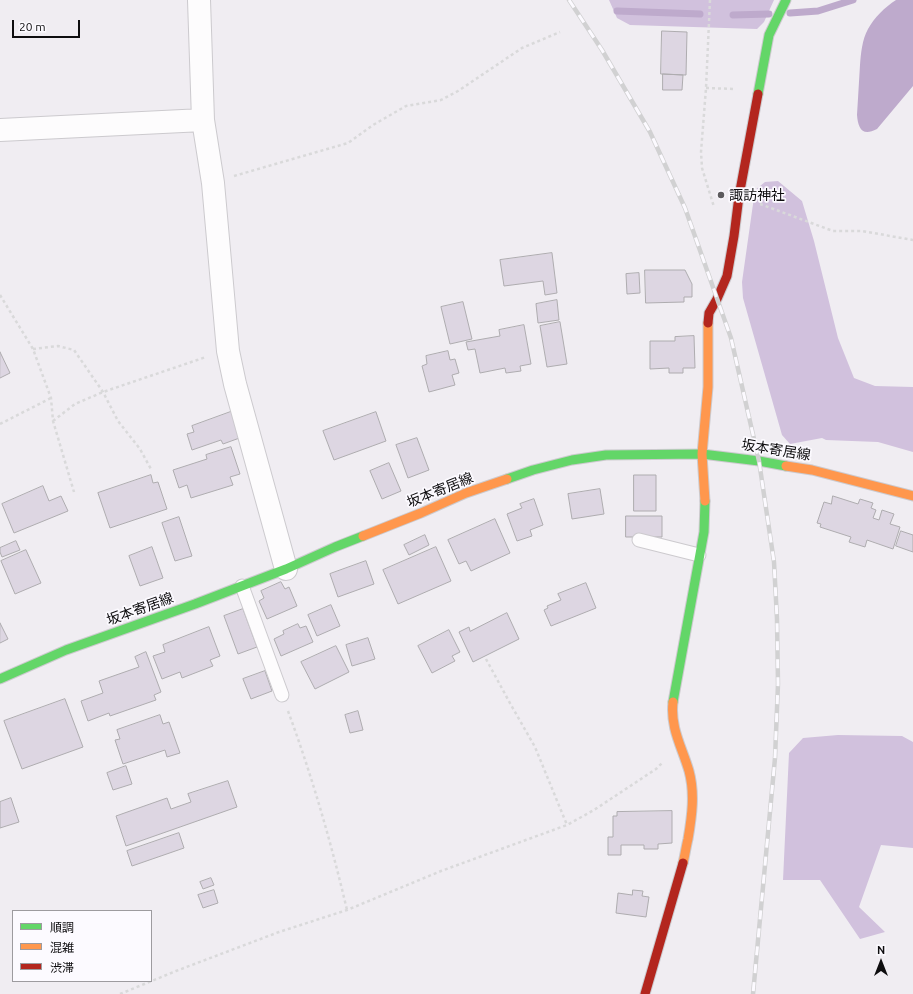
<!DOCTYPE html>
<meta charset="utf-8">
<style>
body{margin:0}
#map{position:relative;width:913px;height:994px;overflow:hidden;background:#f0edf2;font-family:Ubuntu,"Noto Sans JP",sans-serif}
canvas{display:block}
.legend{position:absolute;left:12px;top:910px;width:140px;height:72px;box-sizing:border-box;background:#fcfaff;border:1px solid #9d9b9f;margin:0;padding:5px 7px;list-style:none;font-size:12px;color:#0e0d0f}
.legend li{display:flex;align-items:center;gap:8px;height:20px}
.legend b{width:20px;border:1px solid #9d9b9f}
.north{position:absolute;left:861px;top:942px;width:40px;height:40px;-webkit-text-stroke:3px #fcfaff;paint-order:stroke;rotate:0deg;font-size:11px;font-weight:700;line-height:16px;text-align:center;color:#0e0d0f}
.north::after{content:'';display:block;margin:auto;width:14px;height:18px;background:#0e0d0f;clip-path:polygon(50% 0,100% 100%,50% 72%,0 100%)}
.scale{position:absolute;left:12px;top:20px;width:68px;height:18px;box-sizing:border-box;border:2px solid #0e0d0f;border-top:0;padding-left:5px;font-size:12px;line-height:14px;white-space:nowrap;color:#0e0d0f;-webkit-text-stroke:3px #fcfaff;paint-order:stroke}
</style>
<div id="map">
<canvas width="913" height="994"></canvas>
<ul class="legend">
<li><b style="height:5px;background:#63d668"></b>順調</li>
<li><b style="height:5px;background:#ff974d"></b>混雑</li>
<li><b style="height:5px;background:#b3261e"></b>渋滞</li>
</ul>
<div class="north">N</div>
<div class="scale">20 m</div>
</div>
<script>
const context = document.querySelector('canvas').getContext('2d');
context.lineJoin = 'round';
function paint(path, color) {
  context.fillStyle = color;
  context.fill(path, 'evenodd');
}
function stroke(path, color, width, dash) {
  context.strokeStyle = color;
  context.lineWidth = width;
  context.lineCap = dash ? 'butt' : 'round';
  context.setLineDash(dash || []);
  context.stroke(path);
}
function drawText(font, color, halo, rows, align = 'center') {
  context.font = font + ' Ubuntu,"Noto Sans JP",sans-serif';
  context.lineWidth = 3.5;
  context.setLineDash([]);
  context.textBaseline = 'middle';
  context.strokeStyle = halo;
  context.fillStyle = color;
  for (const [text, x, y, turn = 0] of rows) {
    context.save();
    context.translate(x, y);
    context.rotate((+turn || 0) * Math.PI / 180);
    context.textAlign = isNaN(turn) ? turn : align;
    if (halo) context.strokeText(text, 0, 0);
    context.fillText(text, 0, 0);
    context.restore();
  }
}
paint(new Path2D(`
 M609,0H774L764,22L757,29L630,25L617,18Z
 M778,181L802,201L814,241L838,338L854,378L875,386L913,387V452L878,442L826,440L822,438L790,444L782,435L743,298L742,282L755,190L765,182Z
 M838,735L902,736L913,742V848L881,845L859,907L885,932L860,939L820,880H783L789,753L803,738Z`), '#d1c1dd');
paint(new Path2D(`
 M896,0H913V86L877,129C862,137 858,128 857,115C858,98 859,82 860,65C861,53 862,40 868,29C874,18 885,7 896,0Z`), '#beaacc');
stroke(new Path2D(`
 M617,11L700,14
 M790,13L818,11L853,0
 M733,15L769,14`), '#beaacc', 7);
const building = new Path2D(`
 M662,31L687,32L686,75L661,74Z
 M663,74L683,75L682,90H663Z
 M552,253L557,293L545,295L543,281L504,286L500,260Z
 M645,270H685L692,284V297H684V302L646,303Z
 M639,273L640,293L627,294L626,274Z
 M557,300L559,320L538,323L536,304Z
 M463,302L472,339L450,344L441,307Z
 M560,322L567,364L547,367L540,326Z
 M524,325L531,364L520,366L521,371L506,373L505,368L480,373L475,349L468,350L466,342L500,336L499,330Z
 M694,336L695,368H683V373H669V368L650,369V341H675V337Z
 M448,351L450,360L455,359L459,373L452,375L455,385L429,392L422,366L427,364L426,356Z
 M0,352L10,373L0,378Z
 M236,410L245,436L223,444L221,440L192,450L187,434L194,432L192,426Z
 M376,412L386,441L334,460L323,431Z
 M417,438L429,470L408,478L396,445Z
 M231,447L240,474L230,477L233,485L191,498L187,485L179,488L173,470L207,459L206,455Z
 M389,463L401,491L382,499L370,471Z
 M151,475L153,483L158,482L167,509L110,528L98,493Z
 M634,475H656V511H634Z
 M43,486L49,501L61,496L68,511L14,533L2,504Z
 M600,489L604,514L572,519L568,494Z
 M833,496L858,504L860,499L873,503L871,508L876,510L873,518L879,520L882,510L894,514L890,524L900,527L893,549L867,540L865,547L849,542L851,537L820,527L821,524L817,523L824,502L831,504Z
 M534,499L543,525L530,530L532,536L517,541L507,514L522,508L520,504Z
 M626,516H662V537H626Z
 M179,517L192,556L175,561L162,523Z
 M495,519L510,553L471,571L466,561L459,564L448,540Z
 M901,531L913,535V552L896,546Z
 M425,535L429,545L409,555L404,545Z
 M16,541L20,550L2,557L0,552V548Z
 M152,547L163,578L140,586L129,556Z
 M436,547L451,581L398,604L383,570Z
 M26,550L41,583L15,594L1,561Z
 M366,561L374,584L338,597L330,574Z
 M281,582L285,589L289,587L297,606L267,619L259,601L264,598L261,591Z
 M586,583L596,608L551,626L544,610L548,608L547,606L561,600L558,594Z
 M331,605L340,626L317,636L308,615Z
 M243,609L257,647L238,654L224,616Z
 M507,613L519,639L473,662L459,632L469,627L470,631Z
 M0,623L8,639L0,643Z
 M298,624L300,628L306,626L313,642L281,656L274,639L284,634L283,631Z
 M209,627L220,656L210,660L213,666L182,678L180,672L162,679L153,656L165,652L163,645Z
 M449,630L460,652L452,656L455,661L432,673L418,646Z
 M368,638L375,659L352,666L346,645Z
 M336,646L349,672L315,689L301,662Z
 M146,652L161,692L154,695L156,700L110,716L109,713L88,721L81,701L103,693L99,681L139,667L135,657Z
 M265,671L272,691L251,699L243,679Z
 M65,699L83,747L22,769L4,721Z
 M358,711L363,730L350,733L345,715Z
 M160,715L163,724L169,722L180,753L167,757L165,750L123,764L115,740L120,739L117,730Z
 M126,766L132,784L113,790L107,773Z
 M228,781L237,807L126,846L116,816L167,798L171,809L191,802L188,794Z
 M11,798L19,822L0,828V802Z
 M672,811V843L658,844V849H644V845H621V855H608V837H613V816H617V812Z
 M179,833L184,848L132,866L127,851Z
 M211,878L214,885L203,889L200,882Z
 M214,890L218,903L203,908L198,895Z
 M633,890L643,891L642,896L649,897L646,917L616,913L618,893L632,895Z`);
paint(building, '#ddd6e2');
stroke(building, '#aeacaf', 1);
const lane = new Path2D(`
 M639,540L699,555
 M242,586L282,695`);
const street = new Path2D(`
 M199,0L203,120L213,183L228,351L235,384L286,569
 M0,130L203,120`);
const fast = new Path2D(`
 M758,94L769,35L786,0
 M507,479L533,470L572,460L606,455L702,454L759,461L786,466
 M0,679L66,650L195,604L286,569L335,547L363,536
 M673,702L704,532L705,501`);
const slow = new Path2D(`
 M786,466L812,470L913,496
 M705,501L702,454L708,387V323
 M363,536L421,513L466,493L507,479
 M673,702C670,728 682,747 689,771C695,793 692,816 688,839C686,847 685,855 683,863`);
const jam = new Path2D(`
 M708,323L709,313L717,299L727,276L734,236L739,196L758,94
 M645,994L683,863`);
stroke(lane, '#cccace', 15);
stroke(street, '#cccace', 24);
stroke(fast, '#cccace', 11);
stroke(slow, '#cccace', 11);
stroke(jam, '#cccace', 11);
stroke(new Path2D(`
 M710,0L706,88L701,152L702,168L714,207
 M706,88L735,89
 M234,176L348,143L373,125L406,106L441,100L458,91L522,48L560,32
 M760,204L833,231H862L913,240
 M0,295L33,349L51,398L53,421L74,492
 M33,349L58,346L74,350L103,392L118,421L140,449L152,471
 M53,421L75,404L103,392L206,357
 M0,424L51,398
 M486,659L511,705L535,747L567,825
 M288,711C312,776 331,842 347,910
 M120,994L176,971L279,932L347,910L441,871L567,825L594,810L656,769L662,763`), '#d9d9da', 2.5, [3, 3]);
stroke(lane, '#fdfcfd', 13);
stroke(street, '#fdfcfd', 22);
stroke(fast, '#63d668', 9);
stroke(slow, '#ff974d', 9);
stroke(jam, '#b3261e', 9);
const rail = new Path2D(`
 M569,0L602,50L650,132L685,208L731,338L759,461L774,562L777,619L778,684L775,758L753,994`);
stroke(rail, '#d1d1d2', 4.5);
stroke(rail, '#fcfaff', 3, [9]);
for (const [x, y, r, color] of [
 [721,195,4,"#5d5b5e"]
]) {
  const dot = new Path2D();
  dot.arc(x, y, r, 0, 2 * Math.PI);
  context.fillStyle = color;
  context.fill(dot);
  stroke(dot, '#fcfaff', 1.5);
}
drawText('14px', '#0e0d0f', '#fcfaff', [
 ["諏訪神社",729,195]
], 'left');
drawText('14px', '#0e0d0f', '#fcfaff', [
 ["坂本寄居線",776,450,9],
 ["坂本寄居線",440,490,-22],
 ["坂本寄居線",140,609,-20]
]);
</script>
